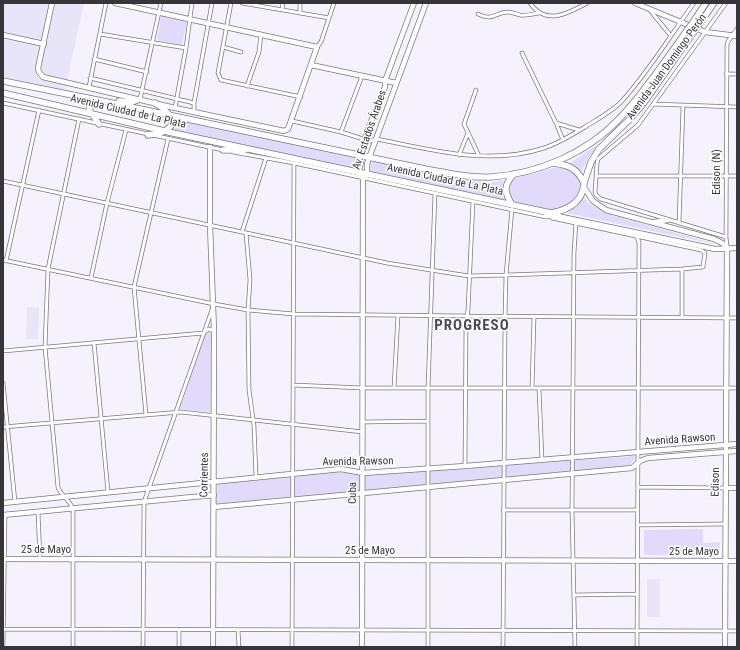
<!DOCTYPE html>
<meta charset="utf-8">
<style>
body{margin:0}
#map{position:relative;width:740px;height:650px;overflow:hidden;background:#f5f2fe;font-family:"Roboto Condensed",sans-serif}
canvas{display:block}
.frame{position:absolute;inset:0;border:4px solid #363539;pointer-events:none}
</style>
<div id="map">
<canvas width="740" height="650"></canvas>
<div class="frame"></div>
</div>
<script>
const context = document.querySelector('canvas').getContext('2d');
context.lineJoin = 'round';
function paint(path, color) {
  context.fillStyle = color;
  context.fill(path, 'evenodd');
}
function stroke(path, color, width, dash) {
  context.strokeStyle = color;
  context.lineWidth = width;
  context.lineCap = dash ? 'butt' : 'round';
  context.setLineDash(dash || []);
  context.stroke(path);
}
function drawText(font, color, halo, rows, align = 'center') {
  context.font = font + ' "Roboto Condensed",sans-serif';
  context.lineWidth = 3;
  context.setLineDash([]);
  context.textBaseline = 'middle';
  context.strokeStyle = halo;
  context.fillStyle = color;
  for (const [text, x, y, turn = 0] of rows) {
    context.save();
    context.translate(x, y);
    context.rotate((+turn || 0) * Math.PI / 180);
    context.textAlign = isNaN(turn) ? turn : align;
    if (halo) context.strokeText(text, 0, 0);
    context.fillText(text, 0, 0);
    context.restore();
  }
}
paint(new Path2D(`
 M3,3H84L65,90L3,77Z
 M27,307H39L38,339H26Z
 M647,579H660V617H647Z`), '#e8e5f8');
paint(new Path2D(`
 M161,16L187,22L182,45L157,40Z
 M174,119L357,158L359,161L358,166L355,169L171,130L176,125Z
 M594,147L597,148L589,157L581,173L578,169L570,163Z
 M373,161L429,174L475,181L489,183L504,180C502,186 500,194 504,200L372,172L369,169L370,164Z
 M560,166C570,169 577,175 581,185L577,195L572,202L566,206L554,210L512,201L507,191L509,184L513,178L533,174Z
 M583,196L588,203L605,213L719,245L567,213L578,204Z
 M210,331H212L210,412L180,409L206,332Z
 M635,456L634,460L629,466L216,504L218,483L343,471L360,475Z
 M703,529V543L720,542L719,555H644V530Z`), '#e1dafb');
const street = new Path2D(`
 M231,3L218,73L221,80L301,97
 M242,3L329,18
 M530,3C546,26 567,14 587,3
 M726,3L638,125L598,159L597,164L595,192L596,195L601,199L726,237
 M649,9L671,36
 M282,10L283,3
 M300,13V3
 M478,14C495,22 494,12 508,12C512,12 516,14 520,15C527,16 533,14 539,13
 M100,34L186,48
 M223,47L241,52
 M317,47L321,42L334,3
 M522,53L556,123L563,140
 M94,59L147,72
 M726,74H737
 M90,78L194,103
 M247,86L259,52L261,34
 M89,87L106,3
 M476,90L464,124L479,156
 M140,99L161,3
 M3,103L223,150
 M653,104L737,107
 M175,108L186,48L192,3
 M194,112V103L212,3
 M292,121L341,132L360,138L364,140L370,141L377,139C432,150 489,166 544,148C559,143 572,135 585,127C596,120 613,111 622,101C649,71 670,36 694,3
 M556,123L579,130
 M341,132L362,76
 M233,152L294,163L546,217
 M459,155L468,133
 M596,176H737
 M3,181L387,263L456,274L469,276L506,275L682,269L703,267L705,253L701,250L552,218
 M679,223L683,106
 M242,232L266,158
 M246,233L250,280L248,310L249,390L254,426L256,477
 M637,236L639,243L637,647
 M727,247L726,237L727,44L729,40L737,29
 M3,260L214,304L248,310L294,314L467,316L737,318
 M6,261L39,110
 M91,278L107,203L126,130
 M682,316V269
 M94,343L108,492
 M3,351L203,333L209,329L214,331
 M3,383L15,502
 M293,385L363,388H737
 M394,388L398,315
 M532,388L534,317
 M539,389L542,460
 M146,415L134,287L168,139
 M363,422L428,421
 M3,427L181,412L363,432
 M465,466L466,324L468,310L473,201
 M638,487L725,488
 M503,510H637
 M38,512L40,559
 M637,525L724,524
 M574,595L637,594
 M3,629L737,631
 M238,630L239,647
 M3,647L5,515
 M73,647V509C70,500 61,496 58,487L45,347L48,269L79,119
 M143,647L144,502L212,310
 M179,647V630
 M292,647L294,163
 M428,647V388L435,193
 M503,647L505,317L506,275L512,209
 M575,647L572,510L574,253L576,222`);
const secondary = new Path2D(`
 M52,3L38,68L39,72L43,77L175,108L284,131L288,129L317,47L115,3
 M635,3L705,32L737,36
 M3,35L44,44
 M311,65L396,83
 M210,147V225L214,331L213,647
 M360,174L358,172C363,162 361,151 364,141C370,122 378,105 385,87V81L414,3
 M365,175L367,173V164L369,158L426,3
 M584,187L593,201L606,210L714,239L722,243L727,247
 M551,213L562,217L715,249L737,248
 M546,216H558
 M654,222L668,220
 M630,232L637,236
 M725,488H737
 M3,503L341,469L363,473L465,466L737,444
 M214,507L632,468L640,461L648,458L737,451
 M3,515L214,495
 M3,559L737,561
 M362,647L363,178
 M725,647L727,247`);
const highway = new Path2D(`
 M693,22L706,3
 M698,26L714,3
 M3,81L102,101L425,169C447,173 469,178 491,177C538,174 587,153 619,119C644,93 667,58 688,29
 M3,93L173,133L551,213C568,210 583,202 584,183L591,162L599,149L630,119L643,104L693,33
 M98,101L92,103L89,110L99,124
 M119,101L132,102L140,99
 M148,135C157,134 167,133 172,124C172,114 163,108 155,103
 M223,150H245
 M553,163C569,165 577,168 584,183
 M512,205C504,191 503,186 514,174`);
stroke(street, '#7a7882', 4.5);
stroke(secondary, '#7a7882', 6);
stroke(highway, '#7a7882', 7);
stroke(street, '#fff', 3);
stroke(secondary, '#fff', 4.5);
stroke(highway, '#fff', 5.5);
const highwayBridge = new Path2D(`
 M688,29L693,22
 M693,33L698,26`);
stroke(highwayBridge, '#7a7882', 7, []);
stroke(highwayBridge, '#fff', 5.5);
drawText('11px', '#363539', '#fff', [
 ["Avenida Juan Domingo Perón",667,67,-54],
 ["Avenida Ciudad de La Plata",128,112,13],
 ["Av. Estados Árabes",370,130,-71],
 ["Edison (N)",717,172,-90],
 ["Avenida Ciudad de La Plata",445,180,12],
 ["Avenida Rawson",680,440,-4],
 ["Avenida Rawson",358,462,-1],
 ["Corrientes",205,475,-89],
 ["Edison",716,482,-89],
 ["Cuba",353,493,-90],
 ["25 de Mayo",46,550],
 ["25 de Mayo",370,551],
 ["25 de Mayo",694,552]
]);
context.letterSpacing = '1px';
drawText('bold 15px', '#4d4b54', '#fff', [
 ["PROGRESO",472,326]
]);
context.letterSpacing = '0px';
</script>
